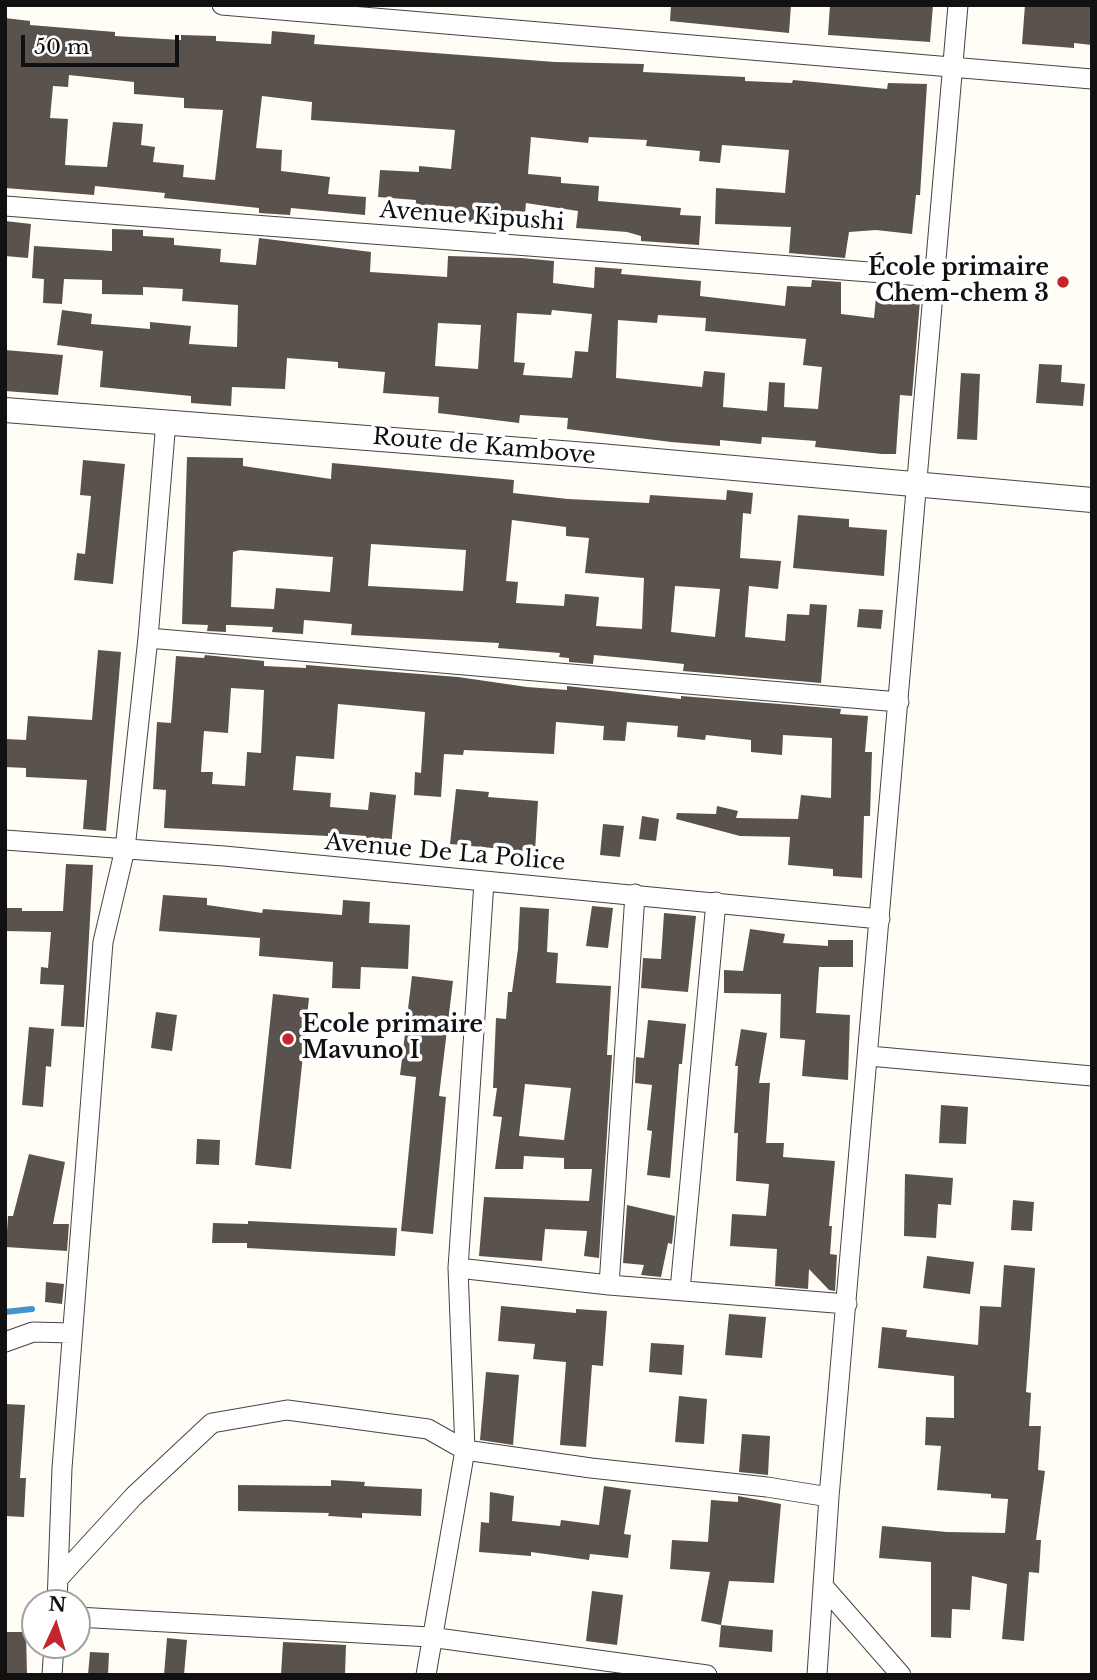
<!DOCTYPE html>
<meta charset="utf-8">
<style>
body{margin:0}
#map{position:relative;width:1097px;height:1680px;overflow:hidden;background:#fffdf5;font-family:"Libre Baskerville",serif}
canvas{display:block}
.frame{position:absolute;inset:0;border:7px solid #111;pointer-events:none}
.north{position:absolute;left:21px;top:1589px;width:70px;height:70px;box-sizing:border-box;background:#fff;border:2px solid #a0a0a0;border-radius:50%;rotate:4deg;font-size:19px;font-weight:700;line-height:28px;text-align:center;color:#111}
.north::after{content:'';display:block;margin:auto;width:24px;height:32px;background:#c4262e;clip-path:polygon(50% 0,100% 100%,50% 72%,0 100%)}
.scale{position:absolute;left:21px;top:35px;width:158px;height:32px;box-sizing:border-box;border:4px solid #111;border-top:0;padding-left:9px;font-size:21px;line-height:24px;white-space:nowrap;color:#111;-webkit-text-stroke:5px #fff;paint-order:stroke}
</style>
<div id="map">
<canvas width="1097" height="1680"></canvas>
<div class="frame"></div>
<div class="north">N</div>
<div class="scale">50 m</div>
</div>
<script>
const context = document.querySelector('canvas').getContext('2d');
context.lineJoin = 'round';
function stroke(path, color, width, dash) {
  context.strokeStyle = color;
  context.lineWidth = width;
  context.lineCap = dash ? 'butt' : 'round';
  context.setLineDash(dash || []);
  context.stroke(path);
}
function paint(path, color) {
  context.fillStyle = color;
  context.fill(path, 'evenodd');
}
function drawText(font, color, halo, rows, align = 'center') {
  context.font = font + ' "Libre Baskerville",serif';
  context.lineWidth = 7;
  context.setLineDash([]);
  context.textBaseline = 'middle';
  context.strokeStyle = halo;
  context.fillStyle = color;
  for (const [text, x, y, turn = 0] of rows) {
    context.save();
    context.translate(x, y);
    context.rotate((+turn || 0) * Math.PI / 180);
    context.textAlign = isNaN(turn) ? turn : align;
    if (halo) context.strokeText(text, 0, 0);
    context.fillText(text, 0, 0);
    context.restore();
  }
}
stroke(new Path2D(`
 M5,1312L32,1309`), '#3f96cf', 6);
paint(new Path2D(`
 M671,5H791L789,33L670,21Z
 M830,5H933L930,42L828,35Z
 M1025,5H1092V45L1074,43V48L1022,44Z
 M5,18L30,21V25L115,32V36L181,40V35L216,36V41L271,44L272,31L315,35L314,44L555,62L644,64L643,72L745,77V81L792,83L793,80L887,89L888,83L927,84L920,195H916L912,234L876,230L849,232L845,258L789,253L791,227L715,224L716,188L785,193L789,150L722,145L720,163L699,161L700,151L646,146L647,140L589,137L588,143L531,137L528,174L561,177V183L599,186L598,201L681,208L680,215L701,216L699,245L641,241V236L627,232L576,228L578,211L526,203L524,224L415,219L416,200L378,197L380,170L419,172V166L451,169L455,130L311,120L312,102L262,96L256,148L282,150L281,171L330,177L328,194L366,197L365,215L291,208L290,215L259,213V208L164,198L165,193L95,186L94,195L5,188ZM69,75L134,82V94L184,98V108L223,110L215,180L183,177L184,165L153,162L155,147L141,145L143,124L113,122L107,167L65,165L68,119L50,118L53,86L68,87Z
 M5,221L31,224L28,258L5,256Z
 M112,229L143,230V236L174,238V245L221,249L220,262L256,265L259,238L371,252L370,272L447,277L448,256L521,258L554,261L553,283L594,288L595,267L622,269L621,274L701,281L700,296L785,306L787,286L811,287L812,280L841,282V314L874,318L876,297L900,298L901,288L921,289L912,396L900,395L896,454H882L815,447L816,441L762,437L761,444L720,440V446L671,442L567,429L568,418L520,415L519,423L438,413L439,397L383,393L385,372L338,368V362L287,358L285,389L232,387L231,406L191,403V396L100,387L103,351L57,345L62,310L92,314L91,324L150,329V322L191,326L189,344L237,347L238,305L182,301L183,289L143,287V295L102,294V280L64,279L62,304L43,303L44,279L32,278L34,246L112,251ZM552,310L592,314L588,352L575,351L572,378L523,375L525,363L514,362L517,313L551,315ZM658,315L706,318L705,331L806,339L803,365L822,367L818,409L784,407L785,383L769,382L767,411L723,407L725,373L704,371L702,387L616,378L618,320L657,323ZM438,323L481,325L478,369L435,366Z
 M5,350L63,355L58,395L5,391Z
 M1039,364L1062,365L1061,382L1085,384L1083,406L1036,403Z
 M961,373L980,374L977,440L957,439Z
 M187,457L243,458V466L331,479L332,463L514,480L513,493L568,499L649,503L650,495L726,500L727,490L753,493L751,514L743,513L740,558L781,561L778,589L749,586L745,637L785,641L787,614L809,615L810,604L827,605L821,683L683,671L684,664L646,660L594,655L593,664L569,662V658L559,657L560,653L498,648L499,643L351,635L352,624L304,620L303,634L272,632L273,627L231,625H226V632L207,631L208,625L182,624ZM512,520L566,527V536L589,538L585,573L644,578L642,629L596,626L599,597L565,594L564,606L516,603L518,582L506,581ZM371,544L466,550L463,591L368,586ZM240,550L333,557L330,592L276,588L274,609L231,607L233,552ZM675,586L720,589L715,637L671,632Z
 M83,460L125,464L113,584L74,580L77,553L85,554L91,496L80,495Z
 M798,515L849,519V527L887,530L884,576L793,568Z
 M859,609L883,610L881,629L857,627Z
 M98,650L121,652L106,831L83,829L87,780L26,777V768L5,767V739L26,740L28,716L92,720Z
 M205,655L264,661V666L306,668V665L458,677L527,687L567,690V686L681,699V696L841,709L840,714L868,716L865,752H872L870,816H864L862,878L833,876V869L788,865L790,837L740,836L676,819L677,813L716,814L717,806L738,811L736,818L798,819L801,795L831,798L832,738L783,735L782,755L751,752V740L706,735L705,740L677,737L678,726L627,722L625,741L603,740L604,726L556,722L554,754L464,750L463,755L444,754L441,797L414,795L415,772L421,773L425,712L338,704L334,759L296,756L293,790L331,793L330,807L368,810L370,792L396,795L391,846L365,843L366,836L328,833V836L164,828L166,790L153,789L157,722L171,723L176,656L204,658ZM231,688L264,690L261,753L247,752L245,786L212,784L213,772H201L204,731L228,733Z
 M456,789L489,792L488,797L538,801L535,852L450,844Z
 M642,816L659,819L656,841L639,839Z
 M603,824L624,826L620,857L600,855Z
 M66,864L93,865L84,1027L61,1026L64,985L40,984L41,967L48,968L51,932L5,931V908H22V911H63Z
 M163,895L207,898V905L262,913L263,909L342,915L343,900L370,902L369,923L410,925L408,969L361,967L360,989L332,988L333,962L259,956L260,938L159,931Z
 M592,906L613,908L608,948L586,946Z
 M520,907L549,909L547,952L558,953L556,983L611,986L607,1055H612L599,1258L584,1256L587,1231L545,1229L542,1261L479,1256L484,1197L589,1201L592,1169H564V1158L524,1156L523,1169H495L502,1117L493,1116L497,1088H493L496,1018L506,1019L508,992H512L518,949ZM525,1084L571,1088L564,1140L519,1136Z
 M664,913L696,916L688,992L641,988L643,958L661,959Z
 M750,929L785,934L783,943L828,946V940H853V967H819L816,1013L850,1015L848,1080L802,1076L805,1040L780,1038L781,994L724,993V970L743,971Z
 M412,976L453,981L439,1096L446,1097L433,1234L401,1231L416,1077L400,1075Z
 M273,994L309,998L291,1169L255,1165Z
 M156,1012L177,1015L172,1051L151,1048Z
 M648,1020L686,1024L682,1064H679L670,1178L647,1175L652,1131L647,1130L652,1085L635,1083L636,1057L644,1058Z
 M29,1027L54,1029L51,1067L46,1066L43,1107L22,1105Z
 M741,1029L767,1033L759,1083H770L766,1143H784L783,1157L835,1161L829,1226H832L830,1254L837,1255L835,1291L829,1290L809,1269L808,1289L775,1286L777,1249L730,1246L732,1214L766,1216L769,1184L736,1181L738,1133H734L738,1066H735Z
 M941,1105L968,1107L966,1144L939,1143Z
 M197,1139L220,1140L219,1165L196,1164Z
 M29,1154L65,1162L53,1224H69L67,1251L6,1247L8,1216H13Z
 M905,1174L953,1178L951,1205L938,1204L936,1238L904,1236Z
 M1013,1200L1034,1202L1032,1231L1011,1230Z
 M627,1205L675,1216L672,1244L668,1243L661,1277L641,1275L644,1265L623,1263Z
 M248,1221L397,1228L395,1256L247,1248V1243H212L213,1223L248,1224Z
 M927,1256L974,1262L970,1294L923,1288Z
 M1004,1265L1035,1268L1026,1392L1031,1393L1029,1426H1041L1038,1470L1045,1471L1036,1540H1041L1039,1573L1029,1572L1024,1641L1002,1639L1007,1584L972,1576L970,1610L952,1609L951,1638L931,1637V1562L879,1558L882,1526L947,1532L1005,1533L1008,1499L991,1498V1494L937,1490L941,1446L925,1445L926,1417L954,1418V1376L878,1368L882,1327L907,1330L906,1337L978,1345L980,1306L1001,1307Z
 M46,1282L64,1284L62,1304L45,1302Z
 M501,1306L576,1313V1309L607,1311L603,1366L592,1365L586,1447L560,1445L566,1362L533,1359L535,1344L498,1341Z
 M729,1314L766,1317L762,1358L725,1355Z
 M651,1343L684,1345L682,1375L649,1372Z
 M486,1372L519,1375L513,1445L480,1440Z
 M679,1396L707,1399L704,1444L675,1442Z
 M5,1404L25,1405L20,1478H26L24,1517L5,1516Z
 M742,1434L770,1436L768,1475L739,1472Z
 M331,1480L365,1482L364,1486L422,1489L421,1516L362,1513V1518L328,1516L329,1513L238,1511V1485L331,1486Z
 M604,1486L631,1490L624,1534L631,1535L628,1558L590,1554L589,1560L531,1552V1556L479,1552L481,1522L489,1523L490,1492L514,1496L512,1521L560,1526L561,1520L599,1525Z
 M738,1496L781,1504L774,1583L729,1581L721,1625L701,1621L710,1572L670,1569L672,1540L708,1542L711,1500L738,1502Z
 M592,1591L623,1595L617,1645L586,1641Z
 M721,1625L773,1630L772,1652L719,1647Z
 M5,1632H26L27,1675H7L5,1672Z
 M167,1638L187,1640L184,1675H164Z
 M283,1642L346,1645L345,1675H281Z
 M90,1652L109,1653L108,1675H88Z`), '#5a524d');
const minor = new Path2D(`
 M222,5L1092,79
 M5,206L935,277
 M148,638L899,702
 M5,840L224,856L880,919
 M869,1056L1092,1076
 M458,1268L609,1285L847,1304
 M609,1285L635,894
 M680,1290L716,902
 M5,1342L33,1332L71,1333
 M58,1579L134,1496L212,1423L287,1410L428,1429L465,1450L591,1468L767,1487L829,1497
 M824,1587L901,1675
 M57,1603L62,1468L103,942L125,849L148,638L166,421
 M77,1617L430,1637L707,1675
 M52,1675L54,1645
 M426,1675L465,1450L458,1268L484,882
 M817,1675L829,1497L958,5`);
const tertiary = new Path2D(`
 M5,410L600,456L1092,500`);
stroke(minor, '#444', 21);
stroke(tertiary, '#444', 26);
stroke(minor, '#fff', 19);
stroke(tertiary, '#fff', 24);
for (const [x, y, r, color] of [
 [1063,282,7,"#c4262e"],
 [288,1039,7,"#c4262e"]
]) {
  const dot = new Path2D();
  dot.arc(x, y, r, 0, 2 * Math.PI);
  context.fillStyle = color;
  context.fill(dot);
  stroke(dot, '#fff', 2.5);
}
drawText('23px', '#111', '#fff', [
 ["Avenue Kipushi",472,217,4],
 ["Route de Kambove",484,447,5],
 ["Avenue De La Police",445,853,5]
]);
drawText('bold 23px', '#111', '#fff', [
 ["École primaire",1049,269],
 ["Chem-chem 3",1049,295],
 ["Ecole primaire",302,1026,"left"],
 ["Mavuno I",302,1052,"left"]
], 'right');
</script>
